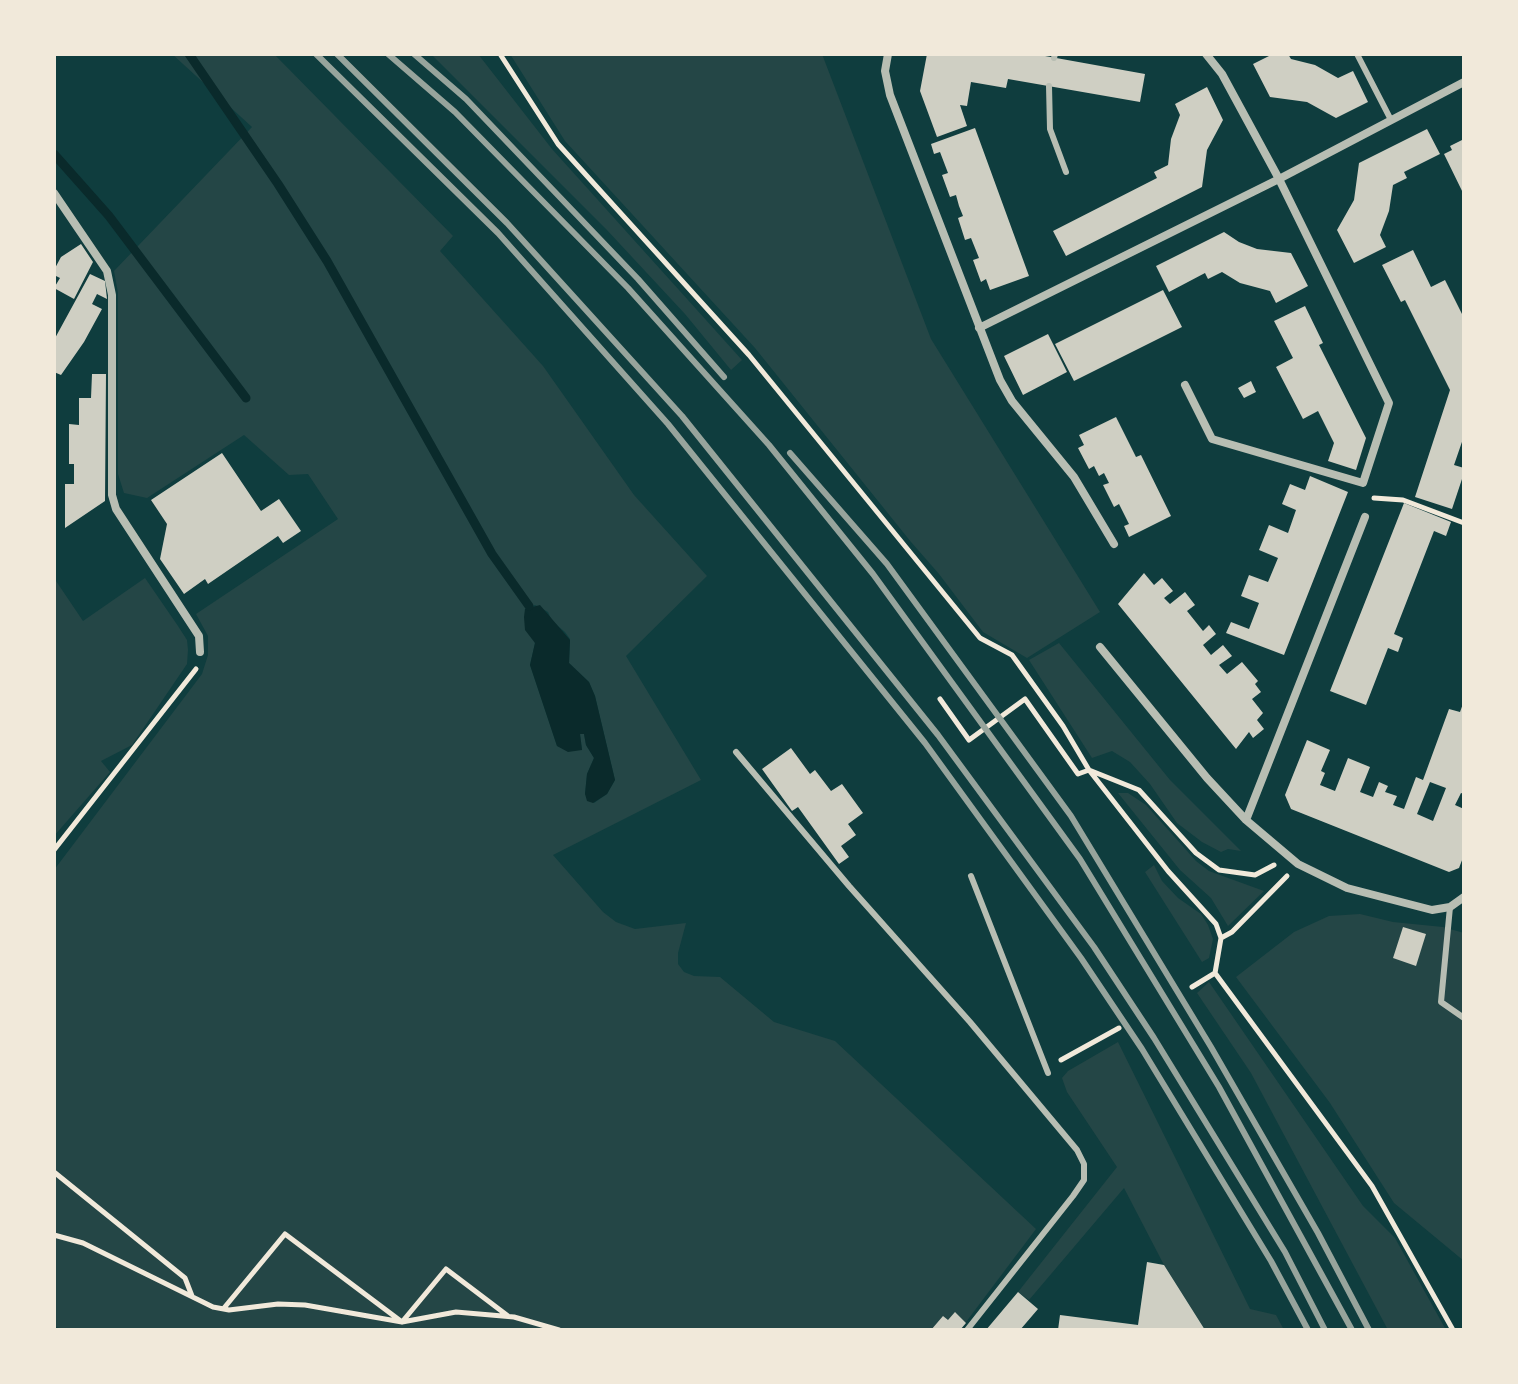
<!DOCTYPE html>
<style>
body{margin:0}
#map{position:relative;width:1518px;height:1384px;overflow:hidden;background:#0f3d3e;font-family:Lato,sans-serif}
canvas{display:block}
.frame{position:absolute;inset:0;border:56px solid #f1e9da;pointer-events:none}
</style>
<div id="map">
<canvas width="1518" height="1384"></canvas>
<div class="frame"></div>
</div>
<script>
const ctx = document.querySelector('canvas').getContext('2d');
ctx.lineJoin = 'round';
function paint(path, color) { ctx.fillStyle = color; ctx.fill(path, 'evenodd'); }
const toPath = rows => new Path2D(rows.map(r => 'M' + r).join(''));
function strokePath(path, color, width, dash) { ctx.strokeStyle = color; ctx.lineWidth = width; ctx.lineCap = dash ? 'butt' : 'round'; ctx.setLineDash(dash || []); ctx.stroke(path); }
const green = toPath([
 [172,54,274,54,453,236,440,251,543,366,634,495,707,576,626,656,701,780,553,855,603,912,616,922,635,929,686,923,678,953,678,964,684,972,694,976,720,977,774,1022,835,1041,1036,1229,960,1330,73,1330,54,1327,54,870,202,674,208,655,208,636,196,614,338,519,308,474,289,475,244,435,147,498,124,493,118,474,118,293,114,271,252,127],
 [535,605,548,612,552,621,565,632,570,639,569,663,589,682,595,696,615,780,607,794,594,803,585,794,587,774,594,758,586,745,584,734,580,734,582,750,557,746,530,665,535,643,525,609],
 [431,54,478,54,552,149,742,360,731,370,685,314,606,229],
 [510,54,822,54,931,339,1100,612,1027,658,983,632,939,574,911,542,755,348,565,141],
 [54,578,83,621,145,578,178,626,187,640,188,650,187,664,132,745,101,761,110,772,54,836],
 [1059,643,1170,780,1241,851,1228,849,1221,852,1202,842,1177,823,1150,784,1130,762,1112,751,1092,758,1029,660],
 [1118,793,1128,793,1146,805,1196,861,1209,871,1264,891,1228,926,1211,898,1180,870],
 [1154,865,1162,881,1178,898,1201,914,1208,925,1213,939,1209,958,1202,962,1145,872],
 [1360,914,1393,922,1443,927,1464,933,1464,1261,1394,1203,1330,1103,1236,977,1294,932,1329,916],
 [1209,982,1363,1206,1395,1238,1446,1330,1388,1330,1251,1073,1197,993],
 [1118,1042,1250,1309,1276,1315,1284,1330,1205,1330,1164,1265,1124,1188,1029,1300,1018,1292,1117,1167,1067,1092,1062,1078,1068,1071]
]);
const water = toPath([
 [540,605,570,640,569,663,589,682,595,696,615,780,607,794,593,803,587,801,585,794,587,774,594,758,586,745,584,734,580,734,582,750,568,752,557,746,530,665,535,643,525,630,524,617,525,609]
]);
const stream = toPath([
 [189,54,278,184,327,261,492,554,529,606],
 [54,154,109,216,246,398]
]);
const building = toPath([
 [927,54,998,54,1012,56,1012,54,1034,54,1145,74,1140,102,1008,79,1006,88,971,82,967,106,960,105,967,126,937,137,920,91],
 [1273,54,1288,54,1291,59,1315,65,1338,78,1353,71,1368,102,1336,118,1307,102,1270,97,1253,64],
 [1207,87,1223,120,1207,150,1202,187,1066,256,1053,231,1157,178,1154,172,1168,165,1171,139,1180,115,1175,104],
 [975,128,1029,276,990,290,986,279,981,282,973,260,979,258,971,238,965,240,958,218,963,216,959,206,956,195,950,197,942,175,948,173,940,152,934,154,931,144],
 [1427,129,1440,154,1404,172,1407,178,1393,185,1389,211,1380,235,1386,247,1354,263,1337,230,1354,200,1359,163],
 [1464,139,1464,195,1444,154,1452,150,1450,146],
 [1224,232,1239,242,1257,249,1291,253,1308,286,1276,303,1270,291,1240,283,1222,272,1208,279,1205,273,1169,292,1156,266],
 [81,244,93,262,74,299,54,288,60,278,54,275,54,270,61,257],
 [1413,250,1431,287,1445,280,1464,318,1464,436,1454,465,1464,468,1464,473,1452,509,1415,497,1450,390,1405,300,1401,302,1382,265],
 [90,274,105,281,107,299,97,294,92,304,102,309,84,342,61,375,54,372,54,340],
 [1163,290,1182,327,1074,381,1055,344],
 [1305,306,1323,343,1319,345,1366,438,1356,470,1328,461,1334,443,1318,411,1303,419,1276,367,1293,358,1274,321],
 [1048,334,1067,372,1023,395,1004,356],
 [92,374,106,374,105,501,65,528,65,484,74,484,74,464,69,464,69,424,79,425,79,398,91,398],
 [1251,381,1256,392,1244,398,1238,388],
 [1116,417,1136,457,1141,455,1171,516,1129,537,1124,526,1129,524,1119,504,1114,507,1103,485,1109,483,1104,473,1099,476,1094,466,1089,469,1078,448,1084,445,1079,435],
 [222,453,261,511,279,499,301,531,283,543,278,536,208,584,205,579,184,594,160,559,167,524,151,500],
 [1310,476,1348,492,1284,655,1226,633,1231,622,1249,629,1259,603,1241,596,1249,575,1268,582,1278,558,1259,550,1269,525,1288,533,1296,510,1282,504,1290,484,1305,490],
 [1404,503,1451,522,1446,536,1434,531,1394,634,1403,638,1398,652,1388,648,1366,705,1330,691],
 [1144,573,1154,585,1162,578,1173,591,1164,598,1170,604,1185,592,1195,605,1187,611,1203,631,1209,625,1216,634,1203,645,1211,655,1223,645,1232,656,1219,665,1227,674,1242,662,1258,681,1255,684,1261,692,1252,699,1263,713,1257,720,1264,729,1253,738,1249,732,1236,749,1118,604],
 [1464,701,1464,794,1461,793,1455,805,1464,809,1464,855,1459,868,1449,872,1291,809,1285,795,1307,740,1330,750,1321,771,1325,773,1320,785,1335,791,1348,758,1370,767,1360,792,1373,797,1379,782,1388,786,1385,792,1397,796,1393,805,1404,809,1416,777,1423,780,1449,709,1460,712],
 [1430,782,1446,788,1433,821,1417,814],
 [791,748,810,774,815,770,831,791,842,784,863,813,848,824,856,835,841,846,849,857,839,864,798,807,792,811,762,769],
 [1403,927,1426,934,1416,966,1393,958],
 [1147,1262,1164,1265,1205,1330,1058,1330,1060,1315,1138,1325],
 [1018,1292,1038,1309,1020,1330,986,1330],
 [955,1312,966,1323,960,1330,931,1330,943,1316,948,1320]
]);
const path = toPath([
 [500,54,558,144,749,355,980,638,1012,655,1063,726,1089,770,1168,871,1216,924,1221,938,1215,973,1372,1186,1453,1330],
 [1374,498,1403,500,1464,523],
 [940,699,969,740,1025,699,1078,774,1089,770,1139,790,1196,853,1219,870,1255,875,1274,865],
 [54,850,196,669],
 [1221,938,1232,932,1287,876],
 [1192,987,1215,973],
 [1061,1060,1119,1028],
 [54,1172,185,1278,192,1296],
 [54,1235,83,1243,213,1307,229,1310,278,1304,305,1305,402,1322,456,1312,514,1317,559,1330],
 [224,1308,285,1234,402,1322,446,1269,508,1316]
]);
const service = toPath([
 [1357,54,1391,120],
 [1054,58,1055,54],
 [1049,86,1050,129,1066,172],
 [736,752,849,886,970,1022,1077,1150,1084,1164,1084,1180,1073,1196,967,1330],
 [971,876,1048,1073],
 [1450,907,1441,1002,1464,1018]
]);
const minor = toPath([
 [888,54,885,71,890,95,1000,380,1012,401,1074,477,1114,544],
 [54,193,107,271,112,295,112,495,116,509,199,636,200,652],
 [979,328,1279,179,1464,82],
 [1185,385,1212,439,1363,483,1389,403,1279,179,1222,74,1206,54],
 [1100,647,1207,778,1246,820,1298,864,1347,888,1432,910,1450,907,1464,897],
 [1246,820,1365,517]
]);
const rail = toPath([
 [316,54,498,233,668,424,925,743,1081,958,1142,1049,1271,1261,1308,1330],
 [337,54,507,223,682,416,938,735,1094,947,1154,1038,1285,1252,1325,1330],
 [388,54,455,112,628,288,769,445,873,574,1080,859,1219,1087,1352,1330],
 [414,54,466,99,638,279,724,377],
 [790,453,887,564,1071,816,1211,1047,1318,1233,1369,1330]
]);
paint(green, '#244646');
paint(water, '#0a2a2b');
strokePath(stream, '#0a2a2b', 9);
paint(building, '#cfcfc3');
strokePath(path, '#f1e9da', 5);
strokePath(service, '#b8beb3', 6);
strokePath(minor, '#b8beb3', 8);
strokePath(rail, '#97a49c', 6);
</script>
